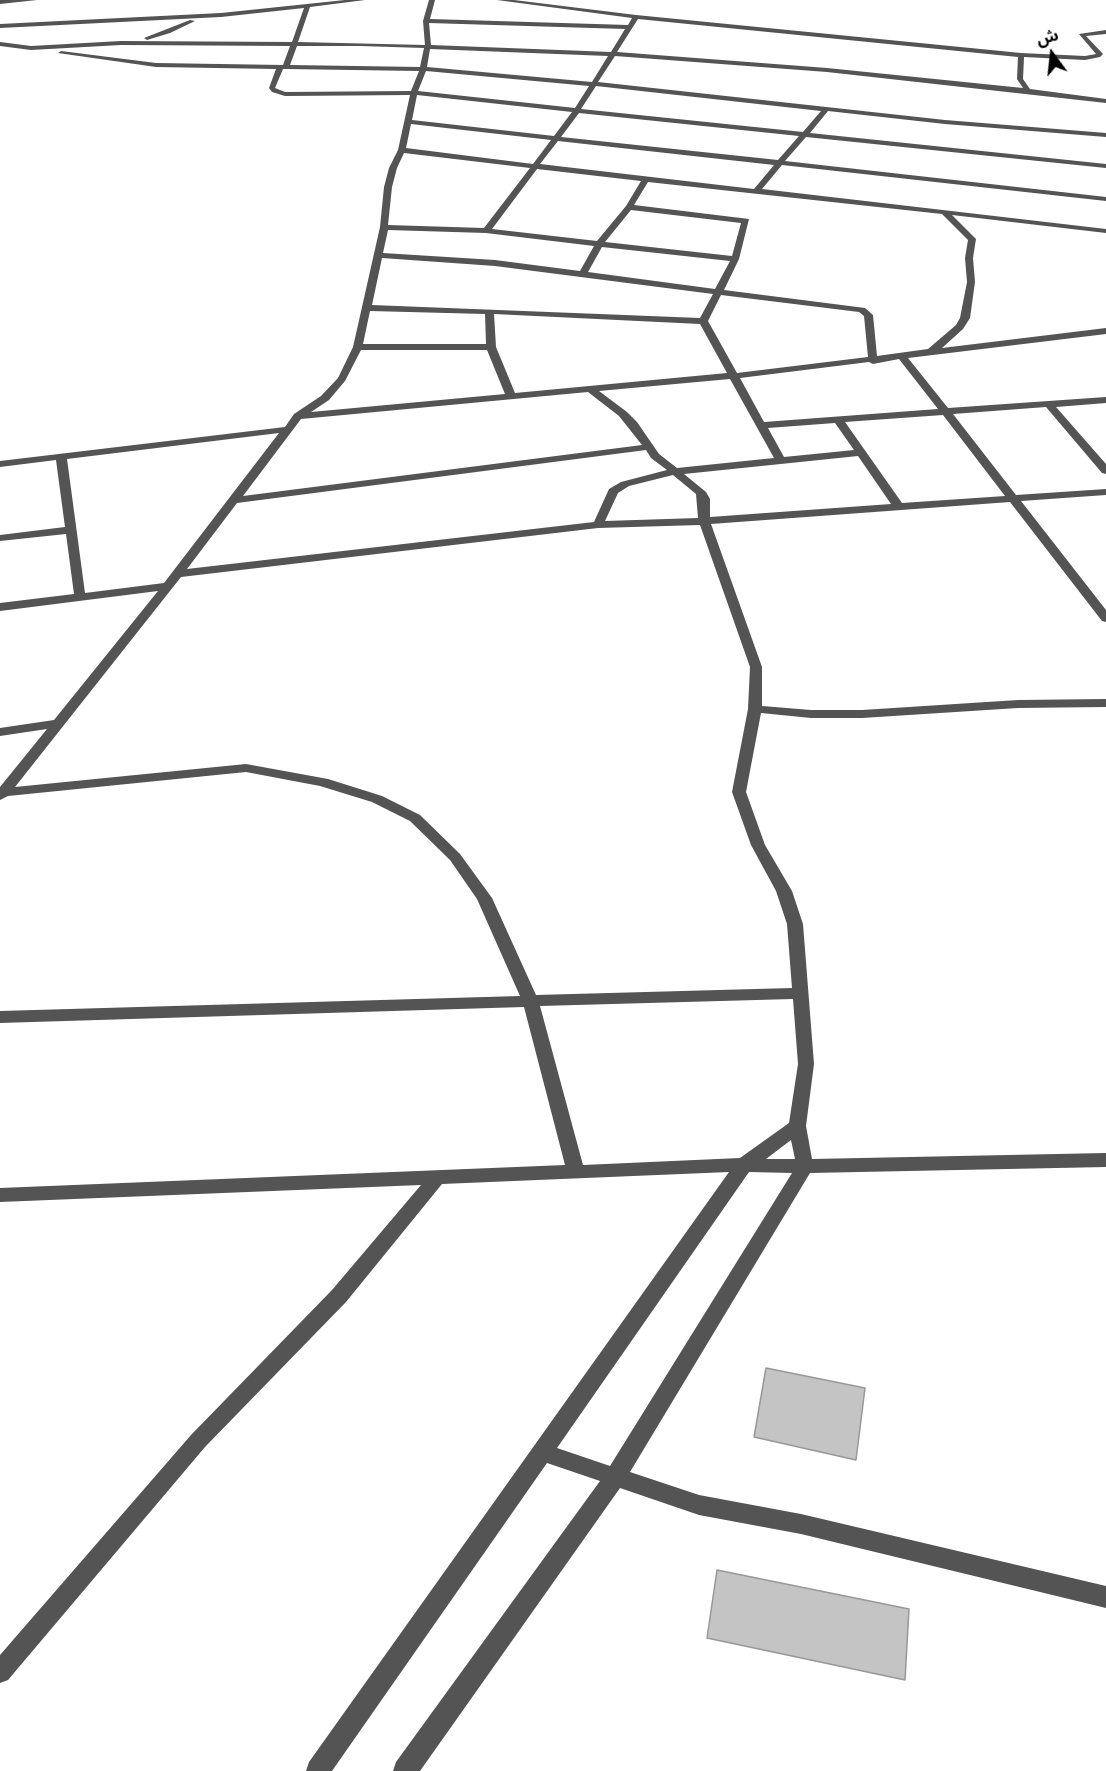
<!DOCTYPE html>
<meta charset="utf-8">
<style>
body{margin:0}
#map{position:relative;width:1106px;height:1771px;overflow:hidden;background:#fff;font-family:"PT Sans Narrow","Noto Sans Arabic",sans-serif}
canvas{display:block}
.north{position:absolute;left:1022px;top:24px;width:60px;height:60px;-webkit-text-stroke:4px #fff;paint-order:stroke;rotate:345deg;font-size:16px;font-weight:700;line-height:24px;text-align:center;color:#000}
.north::after{content:'';display:block;margin:auto;width:21px;height:27px;background:#000;clip-path:polygon(50% 0,100% 100%,50% 72%,0 100%)}
</style>
<div id="map">
<canvas width="1106" height="1771"></canvas>
<div class="north">ش</div>
</div>
<script>
const ctx = document.querySelector('canvas').getContext('2d');
ctx.lineJoin = 'round';
function paint(path, color) { ctx.fillStyle = color; ctx.fill(path, 'evenodd'); }
const toPath = rows => new Path2D(rows.map(r => 'M' + r).join(''));
function strokePath(path, color, width, dash) { ctx.strokeStyle = color; ctx.lineWidth = width; ctx.lineCap = dash ? 'butt' : 'round'; ctx.setLineDash(dash || []); ctx.stroke(path); }
const building = toPath([
 [766,1368,865,1388,856,1460,754,1437,766,1368],
 [717,1570,909,1609,905,1680,707,1638,717,1570]
]);
const minor = toPath([
 [0,0,37,0,0,4,0,0],
 [345,0,365,0,310,7,298,42,425,45,423,21,429,0,435,0,430,19,628,25,632,18,497,0,514,0,636,15,1021,53,1085,56,1096,54,1079,34,1106,30,1106,34,1086,36,1103,54,1100,57,1085,60,1024,57,1023,79,1030,89,1106,99,1106,103,827,72,615,56,598,82,945,120,1106,133,1106,137,945,124,828,111,810,133,1106,164,1106,168,806,137,785,161,1106,197,1106,201,782,165,762,189,1106,229,1106,233,952,215,976,239,973,258,975,282,970,318,963,329,942,348,1106,328,1106,334,908,358,948,408,1106,397,1106,403,1056,407,1106,464,1106,474,1102,473,1046,407,953,414,1016,495,1106,489,1106,495,1021,501,1106,610,1106,622,1102,621,1010,502,711,524,762,667,762,706,811,710,862,710,1018,700,1106,699,1106,707,1018,708,862,718,811,718,761,713,746,792,765,845,792,891,803,924,814,1064,806,1126,812,1159,1106,1153,1106,1167,810,1173,630,1472,699,1495,801,1514,1106,1586,1106,1608,801,1534,699,1515,620,1488,420,1771,393,1771,396,1762,600,1481,547,1463,332,1771,306,1771,309,1762,729,1172,442,1184,346,1302,205,1447,8,1680,0,1683,0,1655,191,1435,332,1290,421,1185,0,1202,0,1188,565,1165,524,1007,0,1023,0,1011,520,996,477,899,450,860,410,821,372,802,320,786,246,772,8,796,0,800,0,787,47,729,0,736,0,728,54,720,158,591,0,611,0,603,74,594,66,534,0,541,0,535,65,527,56,460,0,467,0,461,285,427,294,414,321,396,338,378,353,347,380,227,384,187,389,168,398,150,410,95,285,96,272,92,269,88,276,69,156,67,58,53,61,51,156,63,283,65,290,46,121,45,31,50,0,46,0,42,31,46,121,41,292,42,304,8,221,17,0,28,0,24,221,13,345,0],
 [638,19,1018,57,1017,79,1023,88,827,68,617,52,638,19],
 [429,23,625,29,611,52,431,45,429,23],
 [297,46,360,46,424,48,420,67,290,65,297,46],
 [430,49,608,56,592,82,427,67,430,49],
 [283,69,286,69,419,71,411,91,285,92,275,88,283,69],
 [426,71,589,86,575,108,418,91,426,71],
 [596,86,821,111,803,132,581,109,596,86],
 [417,95,572,112,554,136,412,120,417,95],
 [579,113,799,136,778,160,561,137,579,113],
 [411,124,551,140,533,164,406,148,411,124],
 [558,141,774,165,754,189,540,164,558,141],
 [404,153,530,168,484,228,388,225,392,187,397,168,404,153],
 [537,169,641,181,626,206,597,241,492,229,537,169],
 [648,182,942,214,968,240,965,258,967,282,960,318,956,325,928,349,877,356,873,315,865,308,724,290,739,259,749,219,634,205,648,182],
 [631,210,741,223,732,256,605,242,631,210],
 [388,230,486,233,594,246,580,271,495,260,383,253,388,230],
 [602,247,730,261,715,289,588,272,602,247],
 [382,258,495,266,713,294,700,318,372,305,382,258],
 [721,295,859,312,864,316,868,357,737,373,708,321,721,295],
 [370,311,485,314,486,344,363,344,370,311],
 [494,314,700,324,727,373,515,393,496,347,494,314],
 [361,350,487,350,505,394,311,412,329,400,345,381,361,350],
 [899,359,938,409,764,422,740,378,869,362,873,364,899,359],
 [730,379,774,458,677,468,659,454,637,422,627,412,599,391,730,379],
 [588,392,619,416,642,445,243,496,301,419,588,392],
 [943,415,1005,496,902,503,845,422,943,415],
 [835,423,854,450,784,457,768,428,835,423],
 [279,433,164,583,85,593,67,459,279,433],
 [646,450,651,458,667,470,621,482,609,489,594,522,187,569,237,503,646,450],
 [858,456,891,504,710,517,710,499,706,492,684,474,858,456],
 [673,475,696,494,698,518,605,521,618,493,629,486,673,475],
 [700,525,750,667,748,709,732,792,751,845,776,891,787,924,792,988,536,995,492,898,460,854,420,815,382,796,328,779,246,764,15,787,181,577,598,528,700,525],
 [793,999,798,1064,789,1123,740,1158,583,1165,540,1006,793,999],
 [791,1140,795,1159,766,1159,791,1140],
 [749,1172,792,1173,610,1466,557,1448,749,1172],
 [190,20,195,21,170,33,147,40,144,38,190,20]
]);
paint(building, '#c4c4c4');
strokePath(building, '#989898', 1.5);
paint(minor, '#545454');
</script>
